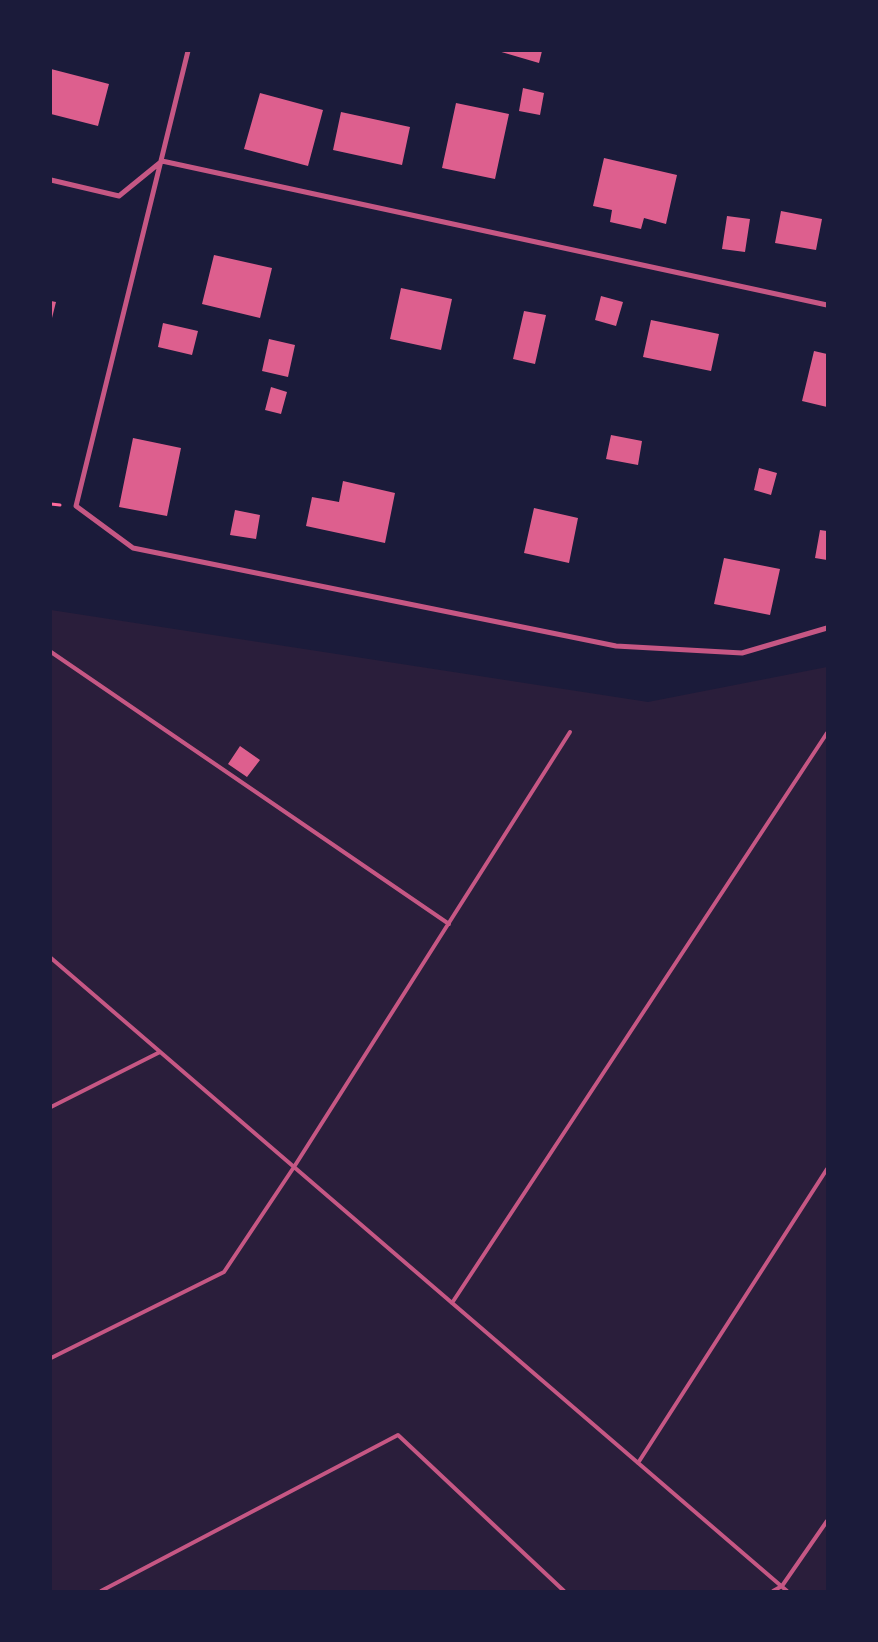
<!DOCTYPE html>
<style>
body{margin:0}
#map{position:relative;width:878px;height:1642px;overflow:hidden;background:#1b1b3a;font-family:Raleway,sans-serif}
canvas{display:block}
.frame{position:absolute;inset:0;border:52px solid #1b1b3a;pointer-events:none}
</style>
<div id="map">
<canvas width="878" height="1642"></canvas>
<div class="frame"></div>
</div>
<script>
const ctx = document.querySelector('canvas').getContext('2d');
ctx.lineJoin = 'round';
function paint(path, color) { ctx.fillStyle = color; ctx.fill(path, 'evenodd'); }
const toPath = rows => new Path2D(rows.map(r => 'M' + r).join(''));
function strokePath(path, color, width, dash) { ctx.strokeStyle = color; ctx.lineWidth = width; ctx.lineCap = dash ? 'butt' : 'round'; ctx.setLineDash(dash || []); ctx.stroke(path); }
const green = toPath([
 [51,610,648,702,827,667,827,1591,51,1591]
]);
const building = toPath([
 [498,51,542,51,539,63],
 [51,69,109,84,98,126,51,114],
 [523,88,544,93,540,115,519,111],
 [260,93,323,110,308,166,244,149],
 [456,103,509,114,495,179,442,168],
 [341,112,410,127,402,165,333,150],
 [604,158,677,175,666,224,644,218,641,229,610,222,612,210,593,206],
 [781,211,822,219,816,250,775,243],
 [727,216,750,219,745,252,722,249],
 [214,255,272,268,260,318,202,304],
 [401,288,452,299,441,350,390,339],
 [601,296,623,302,616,326,595,320],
 [51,301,56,302,52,318,51,318],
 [524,311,546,315,535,364,513,359],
 [651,320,719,334,711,371,643,357],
 [163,323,198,331,192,355,158,347],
 [269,339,295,345,288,377,262,371],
 [814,351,827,354,827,407,802,401],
 [271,387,287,392,281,414,265,410],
 [611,435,642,441,638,465,606,459],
 [133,438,181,448,167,516,119,507],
 [759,468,777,473,771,495,754,490],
 [343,481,395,493,385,543,306,526,312,497,339,502],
 [534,508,578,518,569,563,524,553],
 [235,510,260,515,256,539,230,535],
 [820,530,827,531,827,560,815,558],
 [724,558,780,569,770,615,714,604],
 [240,746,260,760,247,777,228,764]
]);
const path = toPath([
 [51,504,60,505]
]);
const service = toPath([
 [51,652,449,924],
 [51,958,787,1591],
 [51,1107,160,1052],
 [452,1303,827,733],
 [51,1358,224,1272,294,1167,570,732],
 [638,1463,827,1169],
 [101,1591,398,1435,564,1591],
 [773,1591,782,1586,827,1521]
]);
const minor = toPath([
 [188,51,76,506,133,548,616,646,742,653,827,628],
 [162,161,827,305],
 [51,180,119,196,162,161]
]);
paint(green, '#2a1e3b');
paint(building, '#dd5f8e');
strokePath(path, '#ff6b9d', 3);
strokePath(service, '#c65784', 4);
strokePath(minor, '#c65784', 5);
</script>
